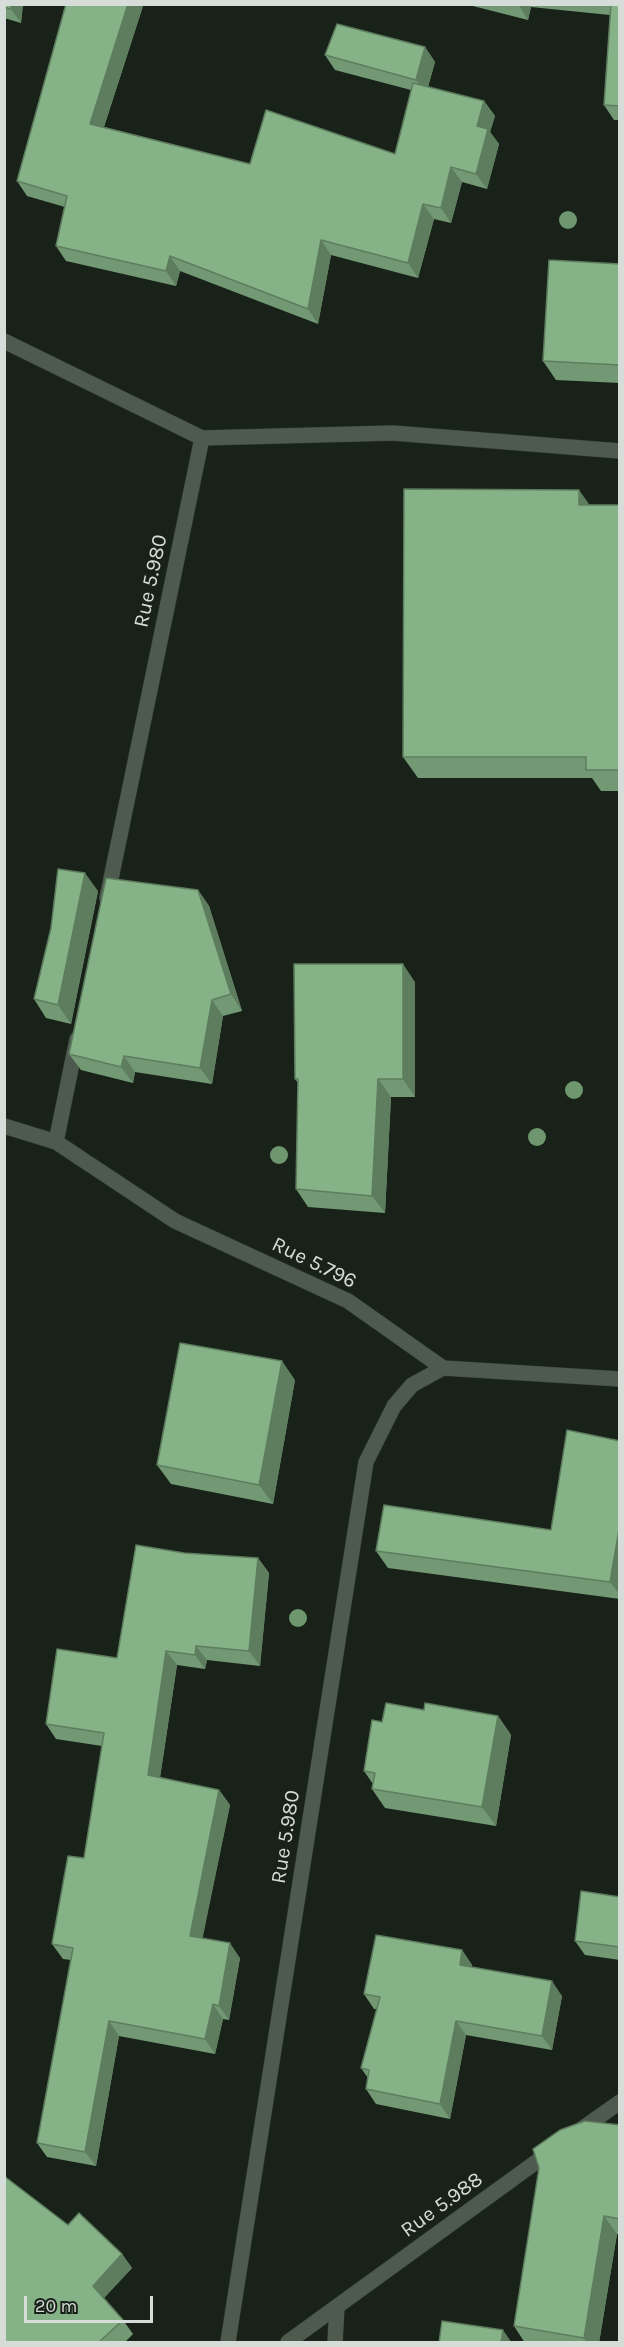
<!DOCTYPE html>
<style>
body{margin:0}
#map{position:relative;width:624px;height:2347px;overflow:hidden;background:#192219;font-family:Karla,sans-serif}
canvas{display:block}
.frame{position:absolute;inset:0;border:6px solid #d6dcd7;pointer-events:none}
.scale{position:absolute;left:24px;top:2296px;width:129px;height:27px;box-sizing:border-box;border:3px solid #d6dcd7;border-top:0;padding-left:8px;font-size:18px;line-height:21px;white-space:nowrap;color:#d6dcd7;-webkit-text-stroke:4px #192219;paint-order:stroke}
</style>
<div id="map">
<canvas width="624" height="2347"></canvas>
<div class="frame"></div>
<div class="scale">20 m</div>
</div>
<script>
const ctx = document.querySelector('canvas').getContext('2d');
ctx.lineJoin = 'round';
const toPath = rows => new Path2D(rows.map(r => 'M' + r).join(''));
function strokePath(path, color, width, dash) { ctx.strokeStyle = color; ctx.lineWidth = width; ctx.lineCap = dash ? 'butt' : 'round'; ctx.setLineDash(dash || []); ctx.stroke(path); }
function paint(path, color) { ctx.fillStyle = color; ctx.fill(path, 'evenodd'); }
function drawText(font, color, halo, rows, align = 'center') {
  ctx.font = font + ' Karla,sans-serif'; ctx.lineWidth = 6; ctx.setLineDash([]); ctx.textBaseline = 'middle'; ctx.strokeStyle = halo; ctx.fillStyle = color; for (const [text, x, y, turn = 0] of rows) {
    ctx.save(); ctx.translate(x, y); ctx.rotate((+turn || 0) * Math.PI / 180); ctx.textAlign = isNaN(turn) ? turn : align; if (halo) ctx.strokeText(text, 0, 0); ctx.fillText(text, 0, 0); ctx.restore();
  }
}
const minor = toPath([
 [4,341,202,438],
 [107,898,202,438,393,433,620,451],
 [4,1126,56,1142,175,1221,348,1301,443,1368,620,1379],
 [56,1142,77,1039],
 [576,2133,620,2102],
 [228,2342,366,1462,394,1406,412,1385,443,1368],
 [288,2342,554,2149],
 [335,2342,337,2307]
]);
const trees = [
 [568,220],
 [574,1090],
 [537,1137],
 [279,1155],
 [298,1618]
];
const wall = toPath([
 [4,4,23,4,21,23,4,18],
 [465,4,620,4,620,120,614,120,604,105,610,15,531,7,528,20],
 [143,6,104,127,250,164,395,154,411,90,335,70,325,55,425,47,435,62,428,87,484,101,495,116,490,132,499,144,487,189,462,182,451,223,434,219,418,278,331,255,318,324,180,271,176,286,66,261,56,246,65,207,27,196,17,181],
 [620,264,620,383,556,380,543,361],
 [590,505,620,505,620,791,601,791,592,778,418,778,403,757],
 [198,890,209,906,242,1011,223,1016,212,1084,135,1072,133,1083,81,1070,69,1054],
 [98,891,71,1024,46,1018,34,999],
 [415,982,415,1097,391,1097,385,1213,308,1207,296,1189,298,1083,295,1079],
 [295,1380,273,1504,171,1484,157,1465],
 [620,1441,620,1599,388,1568,376,1551,551,1530],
 [184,1553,258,1558,269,1573,260,1666,207,1660,205,1669,177,1665,160,1778,219,1790,230,1805,202,1938,240,1958,229,2020,223,2019,215,2054,119,2036,96,2166,47,2157,37,2143,71,1960,63,1959,52,1944,84,1858,102,1746,56,1739,46,1724,117,1658],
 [424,1710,498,1716,511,1735,496,1826,385,1808,372,1789,373,1784,364,1771,382,1722],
 [620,1897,620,1960,585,1955,575,1941],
 [462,1950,472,1965,472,1967,562,1996,552,2050,466,2035,450,2119,376,2104,366,2089,368,2078,361,2068,377,2009,374,2009,364,1994],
 [620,2125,620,2235,617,2234,599,2343,525,2343,514,2326],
 [68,2225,122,2254,132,2268,104,2298,123,2320,133,2334,124,2343,4,2343]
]);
const shadedWall = toPath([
 [11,4,23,4,21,23,11,9],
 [128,4,142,4,143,6,100,139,90,124],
 [518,4,529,4,531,7,528,20],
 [425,47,435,62,426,94,416,80],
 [484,101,495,116,490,132,499,144,487,189,476,174,477,126],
 [451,167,462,182,451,223,441,208],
 [423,204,434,219,418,278,408,263],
 [321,240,331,255,318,324,308,309],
 [170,256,180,271,176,286,166,271],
 [579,490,594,511,579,505],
 [85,873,98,891,71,1024,58,1005],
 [198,890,209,906,242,1011,231,994],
 [403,964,415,982,415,1097,403,1079],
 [212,1000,223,1016,212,1084,200,1068],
 [124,1056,135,1072,133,1083,121,1067],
 [378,1079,391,1097,385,1213,372,1196],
 [282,1361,295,1380,273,1504,259,1485],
 [620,1524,620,1595,610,1582],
 [258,1558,269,1573,260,1666,249,1651],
 [196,1646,207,1660,205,1669,195,1655],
 [166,1651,177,1665,158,1790,148,1775],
 [498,1716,511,1735,496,1826,482,1807],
 [219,1790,230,1805,200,1951,190,1936],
 [230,1943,240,1958,229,2020,219,2006],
 [462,1950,472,1965,470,1979,460,1965],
 [552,1981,562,1996,552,2050,542,2036],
 [213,2004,223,2019,215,2054,205,2039],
 [109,2021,119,2036,96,2166,85,2152],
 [456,2021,466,2035,450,2119,440,2104],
 [604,2216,617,2234,599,2343,587,2343,584,2338],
 [122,2254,132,2268,102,2300,93,2286],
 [503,2330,512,2343,501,2343]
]);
const building = toPath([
 [4,4,11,4,11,9,4,7,4,4],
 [66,4,128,4,90,124,250,164,266,110,395,154,413,83,484,101,477,126,488,129,476,174,451,167,441,208,423,204,408,263,321,240,308,309,170,256,166,271,56,246,67,196,17,181,66,4],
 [611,4,620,4,620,106,604,105,611,4],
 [337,24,425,47,416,80,325,55,337,24],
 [549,260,620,264,620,365,543,361,549,260],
 [404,489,579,490,579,505,620,505,620,770,586,770,586,757,403,757,404,489],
 [58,869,85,873,58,1005,34,999,51,928,58,869],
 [106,878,198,890,231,994,212,1000,200,1068,124,1056,121,1067,69,1054,106,878],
 [294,964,403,964,403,1079,378,1079,372,1196,296,1189,298,1079,295,1079,294,964],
 [180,1343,282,1361,259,1485,157,1465,180,1343],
 [567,1430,620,1441,620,1524,610,1582,376,1551,384,1505,551,1530,567,1430],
 [136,1545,184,1553,258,1558,249,1651,196,1646,195,1655,166,1651,148,1775,219,1790,190,1936,230,1943,219,2006,213,2004,205,2039,109,2021,85,2152,37,2143,73,1948,52,1944,68,1856,84,1858,104,1733,46,1724,57,1649,117,1658,136,1545],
 [386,1703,424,1710,425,1703,498,1716,482,1807,372,1789,375,1773,364,1771,372,1720,382,1722,386,1703],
 [581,1891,620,1897,620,1947,575,1941,581,1891],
 [376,1935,462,1950,460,1965,552,1981,542,2036,456,2021,440,2104,366,2089,369,2070,361,2068,380,1997,364,1994,376,1935],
 [585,2121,620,2125,620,2219,604,2216,584,2338,514,2326,539,2168,533,2149,560,2130,585,2121],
 [4,2176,68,2225,79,2213,122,2254,93,2286,123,2320,98,2343,4,2343,4,2176],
 [442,2321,503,2330,501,2343,439,2343,442,2321]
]);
const streetNames = [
 ["Rue 5.980",151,581,-78],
 ["Rue 5.796",314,1263,26],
 ["Rue 5.980",286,1837,-81],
 ["Rue 5.988",442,2205,-36]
];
strokePath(minor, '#363d37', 16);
strokePath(minor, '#4f5a4f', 15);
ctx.fillStyle = '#6e966f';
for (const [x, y] of trees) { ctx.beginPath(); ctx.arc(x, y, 9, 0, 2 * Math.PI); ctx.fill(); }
paint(wall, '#729974');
paint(shadedWall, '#5d7d5e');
paint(building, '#85b287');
strokePath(building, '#5d7d5e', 1.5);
drawText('21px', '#d6dcd7', '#192219', streetNames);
</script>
